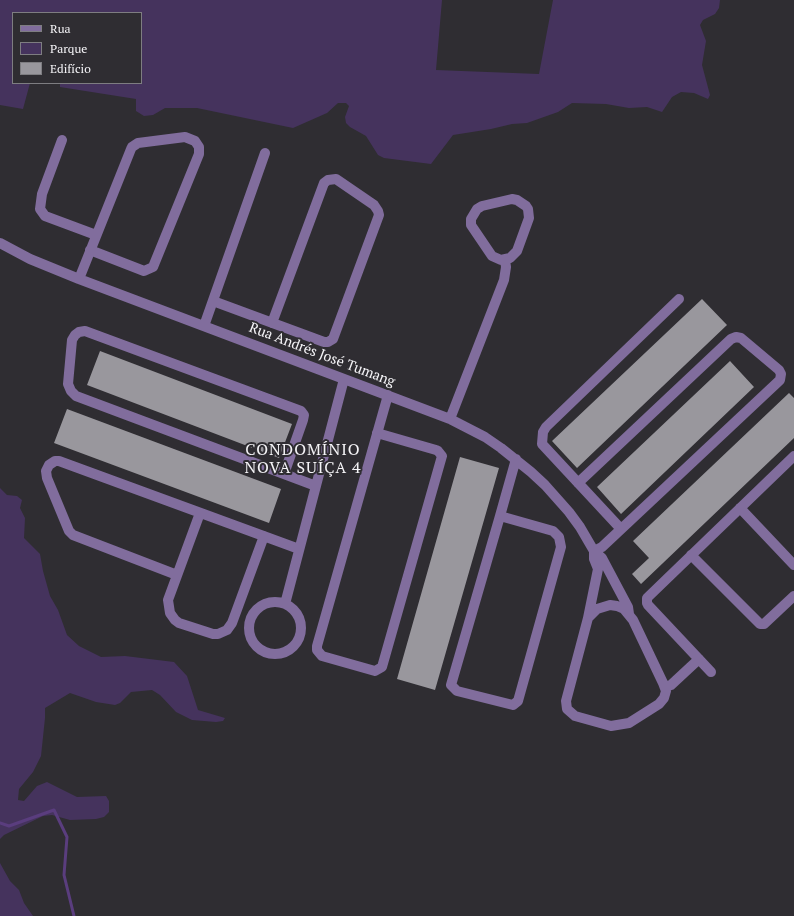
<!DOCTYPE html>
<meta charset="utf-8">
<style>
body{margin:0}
#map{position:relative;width:794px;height:916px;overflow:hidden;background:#2f2d32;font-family:"PT Serif",serif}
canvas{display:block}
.legend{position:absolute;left:12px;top:12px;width:130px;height:72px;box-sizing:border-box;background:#2f2d32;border:1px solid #7e7d81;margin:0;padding:5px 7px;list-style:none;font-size:12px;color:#f5f4f7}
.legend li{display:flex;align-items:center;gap:8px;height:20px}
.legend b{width:20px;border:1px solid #7e7d81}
</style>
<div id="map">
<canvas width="794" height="916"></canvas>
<ul class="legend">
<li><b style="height:5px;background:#816d9d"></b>Rua</li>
<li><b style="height:11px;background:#45335d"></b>Parque</li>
<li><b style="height:11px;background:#99979d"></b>Edifício</li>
</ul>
</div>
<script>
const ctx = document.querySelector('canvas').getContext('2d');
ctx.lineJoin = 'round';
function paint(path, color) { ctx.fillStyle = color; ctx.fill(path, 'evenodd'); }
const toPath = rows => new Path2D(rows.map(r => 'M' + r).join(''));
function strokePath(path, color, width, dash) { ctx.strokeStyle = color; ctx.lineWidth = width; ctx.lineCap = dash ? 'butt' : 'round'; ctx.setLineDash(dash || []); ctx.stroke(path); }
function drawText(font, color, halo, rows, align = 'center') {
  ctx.font = font + ' "PT Serif",serif'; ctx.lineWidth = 4; ctx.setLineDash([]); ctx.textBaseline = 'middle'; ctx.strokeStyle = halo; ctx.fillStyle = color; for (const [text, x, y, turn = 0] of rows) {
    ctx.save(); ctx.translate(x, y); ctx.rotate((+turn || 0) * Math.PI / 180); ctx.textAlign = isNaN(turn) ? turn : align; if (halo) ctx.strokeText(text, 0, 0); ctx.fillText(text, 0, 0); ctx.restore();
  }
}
const green = toPath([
 [0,0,442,0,436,70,539,74,553,0,720,0,719,8,715,14,703,20,700,25,706,41,702,65,710,95,708,99,694,93,681,92,672,97,662,112,647,107,629,108,606,104,572,103,558,112,527,123,512,124,491,129,453,135,431,164,384,158,378,155,366,136,350,127,346,123,345,117,349,106,346,103,338,103,327,113,293,128,197,108,165,108,153,115,144,116,136,111,136,99,60,87,60,83,141,83,141,13,13,13,13,83,30,83,23,109,0,105],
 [0,488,7,495,17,496,22,500,20,508,25,518,24,538,40,554,43,571,50,596,58,610,67,635,79,646,101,657,125,656,174,662,187,676,198,710,225,718,223,721,216,722,192,720,176,712,160,695,152,690,131,692,120,703,115,705,96,702,70,693,45,708,45,718,41,756,33,772,19,789,18,800,24,801,37,786,47,782,77,797,106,796,109,801,109,812,104,817,96,819,70,820,52,815,43,816,4,835,0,839],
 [0,863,10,881,19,890,24,903,33,916,0,916]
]);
const stream = toPath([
 [0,823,9,826,54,810,67,837,64,875,74,916]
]);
const building = toPath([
 [702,299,727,325,577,468,552,441],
 [100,351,292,424,279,458,87,385],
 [730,361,754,387,621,514,597,487],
 [789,393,794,398,794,438,641,584,632,574,649,558,633,541],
 [67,409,281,489,269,523,54,443],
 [460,457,499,468,435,690,397,679]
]);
const minor = toPath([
 [62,140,42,194,40,209,45,216,96,235],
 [512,199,517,200,526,206,528,209,529,218,517,251,510,258,501,260,492,256,471,225,471,219,477,209,482,206,512,199],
 [0,243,30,259,79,279,450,419,485,437,501,448,531,472,545,485,569,512,580,527,594,551,602,558,628,607,629,614],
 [79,279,131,149,132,147,138,143,185,137,195,141,199,147,199,154,153,267,144,271,90,250],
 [213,301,324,342,328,342,333,339,379,215,378,211,374,205,336,179,328,180,324,183,272,323],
 [204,326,265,153],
 [450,419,504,280,506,267,505,260],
 [377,433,436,450,438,451,442,456,382,667,375,671,322,656,317,650,317,646,388,395],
 [284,474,303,420,304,415,301,411,85,331,79,332,75,335,72,340,68,384,71,391,76,396,316,486],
 [578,483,731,339,736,337,741,338,779,370,781,374,780,380,602,547,594,551],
 [740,508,794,565],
 [200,513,168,600,170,613,175,620,179,623,213,634,218,634,227,630,232,623,264,536],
 [500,516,553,531,559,537,561,547,518,701,513,705,457,691,451,685,500,516,516,459],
 [621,529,542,444,543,432,546,427,679,299],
 [691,555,760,624,764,624,794,596],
 [177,575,73,535,69,531,47,478,46,471,49,465,55,461,59,461,299,549],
 '249 628a26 26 0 1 1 52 0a26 26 0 1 1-52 0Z',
 [285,604,344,379],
 [610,605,617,606,624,609,633,620,663,683,666,691,664,698,659,704,629,723,611,726,575,716,567,709,566,701,588,618,597,609,610,605],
 [588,618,598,569,594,559,594,551],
 [711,672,648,605,647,603,647,598,794,456],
 [665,687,671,685,699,659]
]);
const streetNames = [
 ["Rua Andrés José Tumang",322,355,21]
];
const quarterNames = [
 ["CONDOMÍNIO",303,450],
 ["NOVA SUÍÇA 4",303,468]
];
paint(green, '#45335d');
strokePath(stream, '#5a3d7e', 3);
paint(building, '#99979d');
strokePath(minor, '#816d9d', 10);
drawText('14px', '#f5f4f7', '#2f2d32', streetNames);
ctx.letterSpacing = '1px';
drawText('16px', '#f5f4f7', '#2f2d32', quarterNames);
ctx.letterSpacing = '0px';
</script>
